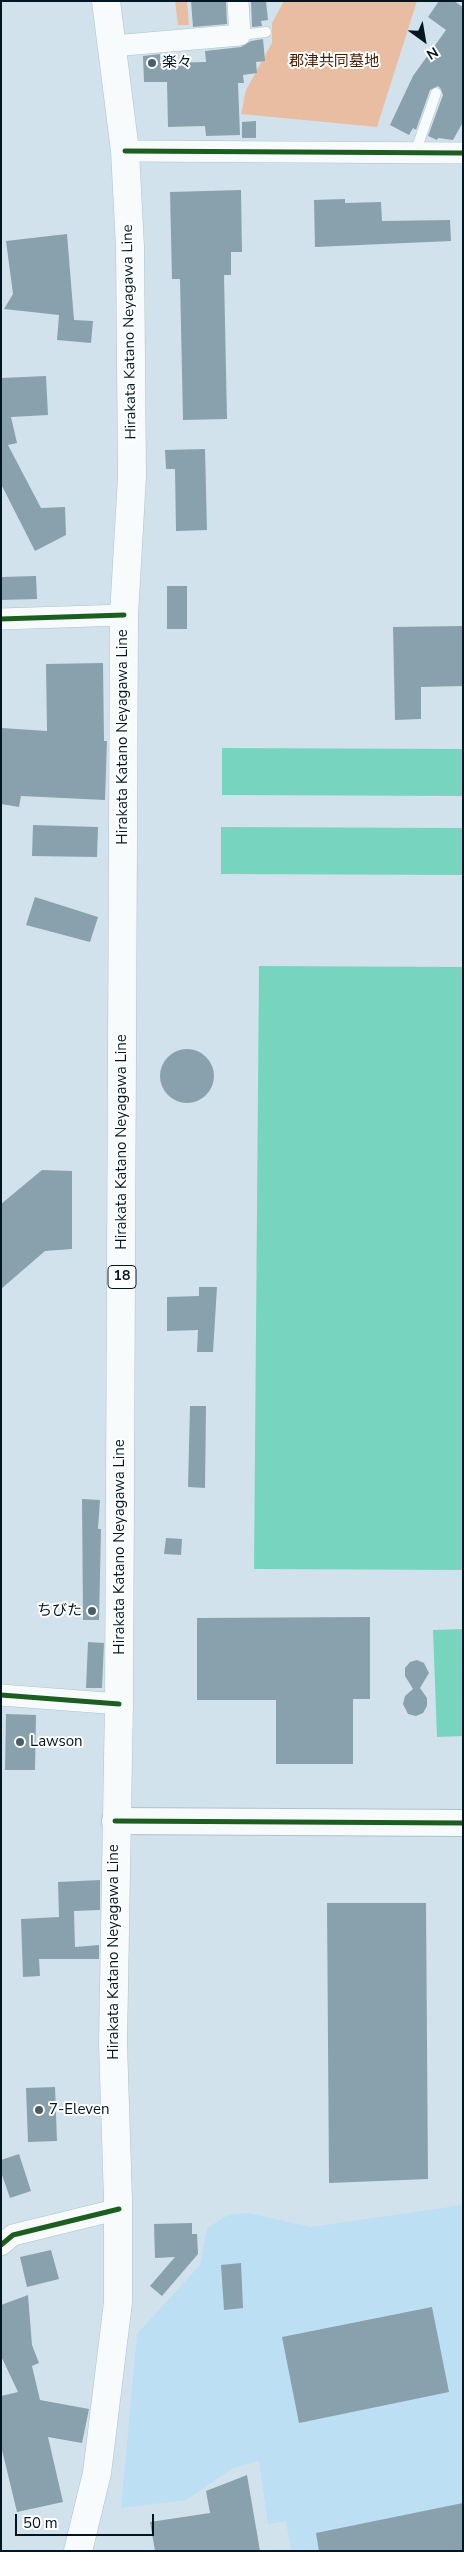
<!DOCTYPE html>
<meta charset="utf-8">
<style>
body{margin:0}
#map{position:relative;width:464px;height:2552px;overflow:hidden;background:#d2e2ec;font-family:"Nunito Sans",sans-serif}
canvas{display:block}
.frame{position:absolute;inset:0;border:2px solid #001723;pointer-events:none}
.north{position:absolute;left:399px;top:15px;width:50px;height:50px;-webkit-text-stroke:4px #fff;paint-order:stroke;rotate:148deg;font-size:14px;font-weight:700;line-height:20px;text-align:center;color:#001723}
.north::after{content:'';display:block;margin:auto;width:18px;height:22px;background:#001723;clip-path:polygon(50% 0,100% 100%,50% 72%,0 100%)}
.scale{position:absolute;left:15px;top:2514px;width:139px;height:22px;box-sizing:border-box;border:2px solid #001723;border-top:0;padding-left:6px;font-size:15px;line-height:18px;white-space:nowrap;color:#001723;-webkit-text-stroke:4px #fff;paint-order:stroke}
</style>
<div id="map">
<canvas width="464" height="2552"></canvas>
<div class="frame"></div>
<div class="north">N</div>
<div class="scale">50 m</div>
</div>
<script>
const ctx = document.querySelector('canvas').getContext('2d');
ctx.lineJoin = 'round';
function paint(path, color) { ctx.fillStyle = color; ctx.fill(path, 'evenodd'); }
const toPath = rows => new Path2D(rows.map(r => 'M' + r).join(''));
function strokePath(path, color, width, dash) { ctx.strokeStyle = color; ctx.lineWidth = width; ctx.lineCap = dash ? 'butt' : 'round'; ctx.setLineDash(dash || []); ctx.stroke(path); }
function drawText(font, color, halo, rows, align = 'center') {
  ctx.font = font + ' "Nunito Sans","Noto Sans JP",sans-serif'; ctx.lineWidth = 4; ctx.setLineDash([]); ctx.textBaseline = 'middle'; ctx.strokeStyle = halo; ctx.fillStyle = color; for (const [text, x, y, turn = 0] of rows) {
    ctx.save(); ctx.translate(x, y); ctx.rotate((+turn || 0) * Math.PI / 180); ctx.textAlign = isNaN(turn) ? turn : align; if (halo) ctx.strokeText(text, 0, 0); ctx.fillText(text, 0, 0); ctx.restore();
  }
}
const built = toPath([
 [463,2205,463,2551,291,2551,286,2521,268,2524,259,2461,233,2468,186,2500,121,2508,137,2334,200,2265,207,2228,228,2215,248,2213,311,2227]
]);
const green = toPath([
 [175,1,187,1,189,25,178,25],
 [284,1,417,1,377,127,241,114,246,90,272,43,272,23]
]);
const water = toPath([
 [222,748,463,749,463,796,222,795],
 [221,827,463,828,463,875,221,874],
 [259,966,463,967,463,1570,254,1569],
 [463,1629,463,1736,437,1737,433,1630]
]);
const building = toPath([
 [191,1,226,1,227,24,193,27],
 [251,1,266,1,268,20,261,21,262,26,252,27],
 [439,1,454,1,463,7,463,122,453,140,438,138,437,140,428,136,443,95,441,89,438,86,430,90,416,130,413,128,409,135,390,125,413,76,446,30,428,17],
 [263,39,265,61,256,62,257,73,243,75,244,83,238,83,240,135,206,136,205,126,168,127,167,82,144,82,143,56,160,54,160,63,206,62,205,51,241,47,251,41],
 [256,121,256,138,242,138,242,122],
 [241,190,242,252,231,252,231,275,224,275,227,419,183,420,180,279,172,279,170,192],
 [345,199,345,203,381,202,382,221,450,220,451,241,315,247,314,200],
 [67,234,74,320,93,321,91,343,57,340,59,315,4,309,13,294,6,241],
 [46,376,48,415,11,417,17,443,8,445,41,508,65,507,66,535,35,551,1,484,1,378],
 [205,449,207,530,176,531,175,469,166,469,165,450],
 [36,576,37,599,1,600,1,577],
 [167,586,187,586,187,629,167,629],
 [463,626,463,686,421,687,421,719,395,720,393,627],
 [103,663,104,741,107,741,105,800,21,796,19,807,1,804,2,728,47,731,46,664],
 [33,825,98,827,97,857,32,856],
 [35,897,98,917,90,942,26,925],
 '160 1076a27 27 0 1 1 54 0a27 27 0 1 1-54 0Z',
 [42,1170,72,1171,72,1249,45,1251,1,1289,1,1204],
 [199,1287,217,1287,213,1352,197,1352,198,1330,167,1331,167,1297,199,1296],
 [190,1406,206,1406,205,1488,188,1487],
 [82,1499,100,1500,98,1529,101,1529,99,1620,83,1620],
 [166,1538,182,1539,181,1555,164,1554],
 [370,1617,370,1699,353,1699,353,1764,276,1764,276,1700,197,1700,197,1618],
 [88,1642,104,1643,102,1688,86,1688],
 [417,1660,424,1663,429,1673,420,1688,427,1698,427,1706,423,1713,416,1716,408,1714,403,1704,405,1696,413,1689,405,1676,405,1668,410,1662],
 [6,1714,36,1715,35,1770,5,1770],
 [100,1880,100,1910,74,1911,75,1947,99,1945,99,1959,39,1959,40,1976,23,1977,21,1919,59,1917,58,1882],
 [327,1903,426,1903,428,2179,329,2183],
 [55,2087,57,2141,28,2142,26,2088],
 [19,2154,31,2191,10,2198,1,2172,1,2160],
 [192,2223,192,2234,197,2234,198,2254,162,2296,150,2286,175,2257,155,2258,154,2224],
 [51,2250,59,2279,27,2287,20,2257],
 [241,2263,243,2308,224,2310,221,2265],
 [28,2295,32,2345,39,2363,32,2366,40,2400,89,2409,82,2443,48,2437,63,2502,17,2512,1,2446,1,2396,18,2392,1,2356,1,2305],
 [432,2307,449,2392,299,2423,282,2337],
 [247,2475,260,2551,155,2551,150,2522,210,2513,206,2491],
 [463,2503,463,2551,319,2551,316,2533]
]);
const service = toPath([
 [240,35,266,32],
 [415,153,436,93]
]);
const minor = toPath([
 [113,46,240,35,238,1],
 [125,151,463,153],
 [1,619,124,615],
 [1,1695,119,1704],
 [1,2245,13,2235,119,2209]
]);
const tertiary = toPath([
 [115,1821,463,1823]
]);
const primary = toPath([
 [78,2551,97,2473,118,2302,118,2200,113,2043,119,1704,124,615,132,476,130,247,125,151,106,1]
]);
const cycleway = toPath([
 [125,151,463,153],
 [1,619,124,615],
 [1,1695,119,1704],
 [115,1821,463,1823],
 [1,2245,13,2235,119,2209]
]);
const markers = [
 [152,63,5,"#4a5e69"],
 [92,1611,5,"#4a5e69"],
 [20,1742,5,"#4a5e69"],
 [39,2110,5,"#4a5e69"]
];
const shields = [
 [122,1277,28]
];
const shieldNames = [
 ["18",122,1277]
];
const parkNames = [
 ["郡津共同墓地",334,62]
];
const poiNames = [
 ["楽々",162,63],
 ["ちびた",82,1611,"right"],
 ["Lawson",30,1742],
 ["7-Eleven",49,2110]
];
const streetNames = [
 ["Hirakata Katano Neyagawa Line",130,332,-91],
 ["Hirakata Katano Neyagawa Line",123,737,-90],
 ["Hirakata Katano Neyagawa Line",122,1142,-90],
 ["Hirakata Katano Neyagawa Line",120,1547,-90],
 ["Hirakata Katano Neyagawa Line",114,1952,-90]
];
paint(built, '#bcdff3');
paint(green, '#e9bda2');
paint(water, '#77d5bf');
paint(building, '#89a1ac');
strokePath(service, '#acc2ce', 11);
strokePath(minor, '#acc2ce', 22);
strokePath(tertiary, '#acc2ce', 28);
strokePath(primary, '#acc2ce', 29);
strokePath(service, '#f8fbfc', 10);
strokePath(minor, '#f8fbfc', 21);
strokePath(tertiary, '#f8fbfc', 26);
strokePath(primary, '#f8fbfc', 28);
strokePath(cycleway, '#1b5e20', 5);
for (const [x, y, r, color] of markers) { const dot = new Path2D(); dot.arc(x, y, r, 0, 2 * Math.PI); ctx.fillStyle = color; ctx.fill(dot); strokePath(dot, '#fff', 2); }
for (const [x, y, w] of shields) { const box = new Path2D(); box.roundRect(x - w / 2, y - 11.5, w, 23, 4); ctx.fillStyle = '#fff'; ctx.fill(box); strokePath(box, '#001723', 1); }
drawText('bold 14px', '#001723', null, shieldNames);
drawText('15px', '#451d00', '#fff', parkNames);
drawText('15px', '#001723', '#fff', poiNames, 'left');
drawText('15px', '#001723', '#fff', streetNames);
</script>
